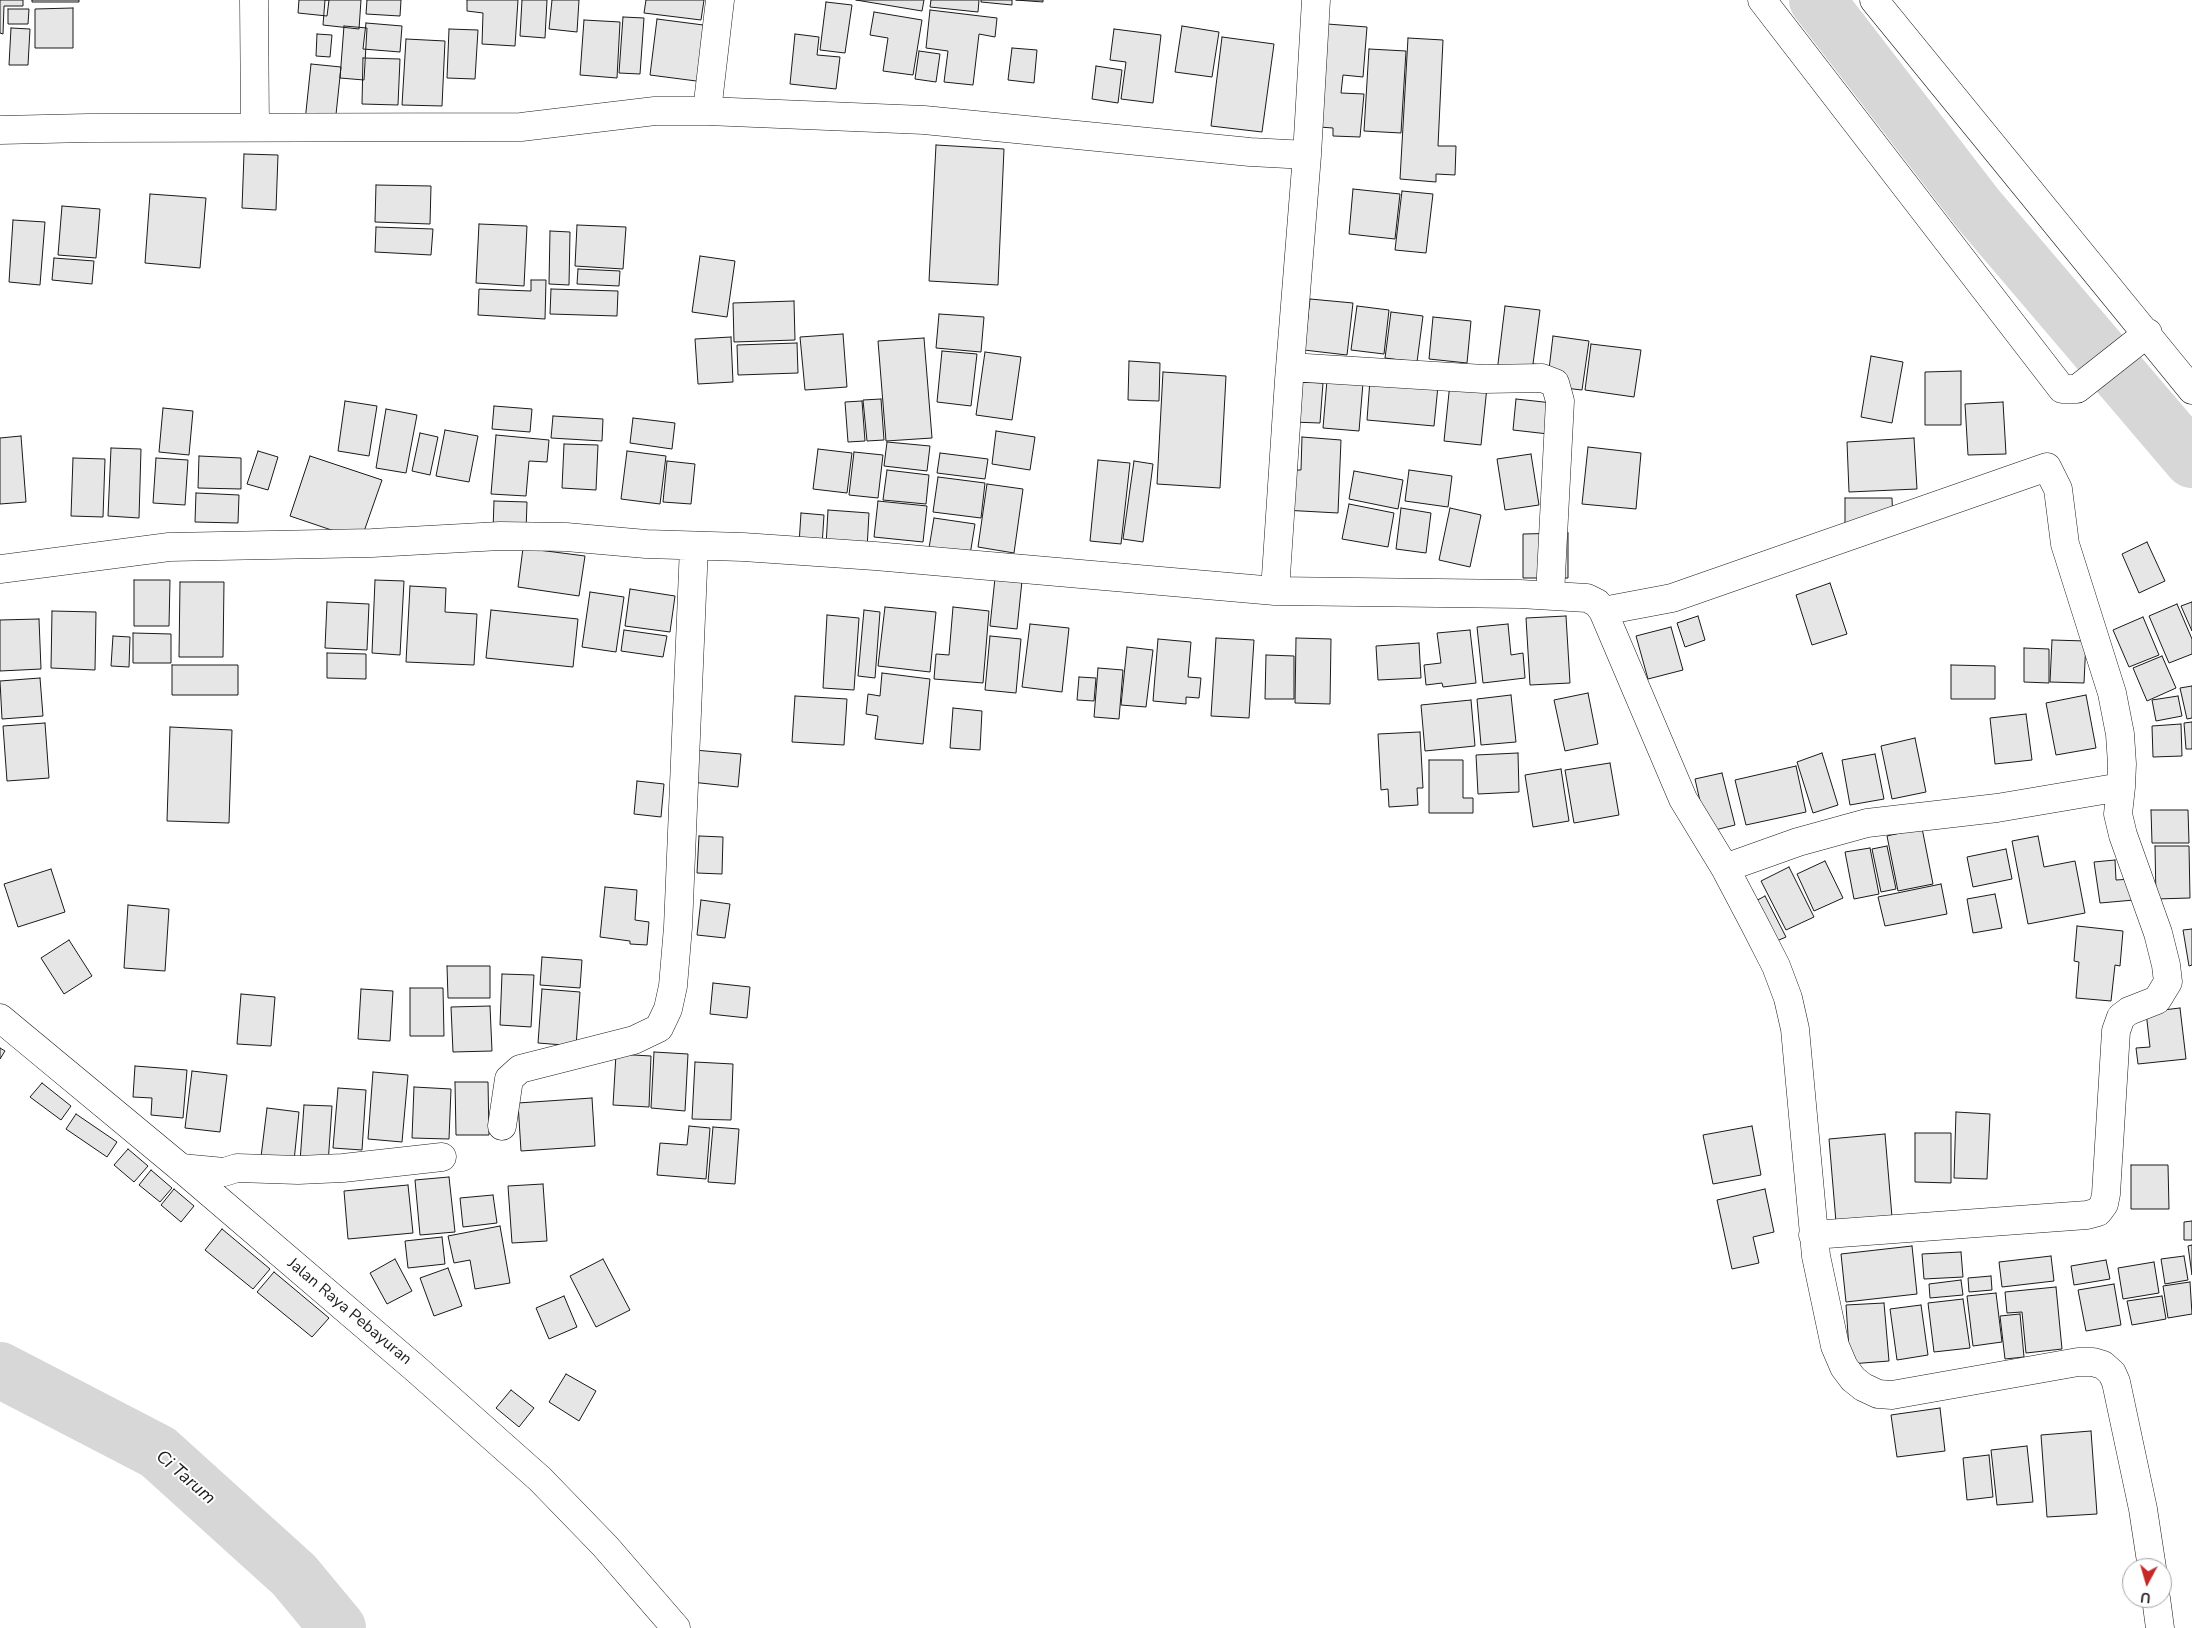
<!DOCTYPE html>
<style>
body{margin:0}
#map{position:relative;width:2192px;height:1628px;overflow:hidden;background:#fff;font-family:"Nunito Sans",sans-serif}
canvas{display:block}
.north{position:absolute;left:2122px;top:1558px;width:50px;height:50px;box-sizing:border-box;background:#fff;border:1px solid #a3a3a3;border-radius:50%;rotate:186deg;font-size:14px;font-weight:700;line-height:20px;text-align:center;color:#1a1a1a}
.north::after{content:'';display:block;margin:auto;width:18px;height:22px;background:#c62828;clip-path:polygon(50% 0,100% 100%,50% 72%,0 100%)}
</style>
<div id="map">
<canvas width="2192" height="1628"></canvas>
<div class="north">U</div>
</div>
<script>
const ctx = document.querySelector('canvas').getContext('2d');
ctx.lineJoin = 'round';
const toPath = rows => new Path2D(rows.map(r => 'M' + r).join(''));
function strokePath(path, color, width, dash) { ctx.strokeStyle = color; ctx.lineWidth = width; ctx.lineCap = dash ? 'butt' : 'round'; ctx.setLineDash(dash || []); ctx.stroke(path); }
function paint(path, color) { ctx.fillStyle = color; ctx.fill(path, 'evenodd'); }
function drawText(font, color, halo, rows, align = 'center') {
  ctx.font = font + ' "Nunito Sans",sans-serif'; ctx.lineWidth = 4; ctx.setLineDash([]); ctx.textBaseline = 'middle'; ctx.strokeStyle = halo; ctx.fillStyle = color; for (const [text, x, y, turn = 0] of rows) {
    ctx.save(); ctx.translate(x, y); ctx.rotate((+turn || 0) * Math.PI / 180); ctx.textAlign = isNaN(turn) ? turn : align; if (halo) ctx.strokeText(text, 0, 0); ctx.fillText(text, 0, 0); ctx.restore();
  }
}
const river = toPath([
 [1817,0,1978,209,2192,460],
 [0,1370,158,1452,294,1575,338,1628]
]);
const building = toPath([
 [0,0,23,0,23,6,4,6,3,34,0,33,0,0],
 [32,0,79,0,79,2,32,2,32,0],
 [299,0,329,0,327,16,298,13,299,0],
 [325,0,361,0,359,29,323,25,325,0],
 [367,0,401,0,400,16,366,14,367,0],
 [467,0,518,0,515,46,482,44,483,13,467,11,467,0],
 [522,0,547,0,545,38,520,36,522,0],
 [552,0,579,0,577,32,549,29,552,0],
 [646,0,704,0,701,20,644,13,646,0],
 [856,0,924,0,922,11,856,0],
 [931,0,979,0,978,12,930,7,931,0],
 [981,0,1012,0,1012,5,981,2,981,0],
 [1016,0,1043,0,1043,2,1016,0],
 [826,2,852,5,845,53,820,50,826,2],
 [73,8,73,48,35,48,35,9,73,8],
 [8,9,29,9,28,24,8,24,8,9],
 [930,10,997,18,995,37,979,34,973,85,944,82,948,51,926,48,930,10],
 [874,12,922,20,913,75,883,71,888,38,870,35,874,12],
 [623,17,644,18,640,74,619,73,623,17],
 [657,19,711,26,704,82,650,75,657,19],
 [584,20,620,22,617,78,580,75,584,20],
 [366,23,402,26,400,52,363,49,366,23],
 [1314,23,1367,27,1363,77,1343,75,1341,93,1364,94,1360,137,1333,136,1333,128,1306,126,1314,23],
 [344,26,367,28,364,80,340,78,344,26],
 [1182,26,1219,32,1212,77,1175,72,1182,26],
 [11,28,30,29,28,65,9,65,11,28],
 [449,29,478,30,475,79,447,78,449,29],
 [1114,29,1161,35,1153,103,1121,99,1126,62,1110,60,1114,29],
 [317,34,332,35,330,57,316,56,317,34],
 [795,34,819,37,817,55,840,57,836,89,790,84,795,34],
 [1222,37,1274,44,1262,132,1211,126,1222,37],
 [1408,38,1443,40,1438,146,1456,146,1455,175,1436,174,1436,182,1400,179,1408,38],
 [406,39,445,41,442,106,402,105,406,39],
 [1012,48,1037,50,1034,83,1008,80,1012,48],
 [1369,49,1406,51,1401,133,1364,131,1369,49],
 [919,51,940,54,936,82,915,79,919,51],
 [363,58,400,59,398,105,362,104,363,58],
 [311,64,341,67,335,124,305,121,311,64],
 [1096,66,1122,70,1118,103,1092,99,1096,66],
 [936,145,1004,149,998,285,929,281,936,145],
 [244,154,278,155,276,210,242,208,244,154],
 [376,185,431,186,430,224,375,222,376,185],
 [1353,189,1400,194,1395,239,1349,234,1353,189],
 [1402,191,1433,194,1426,253,1395,250,1402,191],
 [150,194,206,198,200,268,145,263,150,194],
 [62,206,100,209,96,258,58,255,62,206],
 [13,220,45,222,40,285,9,282,13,220],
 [479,224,527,226,524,286,476,283,479,224],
 [577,225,626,227,623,269,575,266,577,225],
 [376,227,433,229,431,255,375,252,376,227],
 [550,231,570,232,569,285,549,284,550,231],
 [700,256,735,261,727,317,692,312,700,256],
 [54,258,94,261,92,284,52,280,54,258],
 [578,269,620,271,619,286,577,284,578,269],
 [531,280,546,280,545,319,478,315,479,289,531,291,531,280],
 [551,289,618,291,617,316,550,314,551,289],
 [1310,299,1353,303,1347,355,1304,350,1310,299],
 [794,301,795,340,734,342,733,303,794,301],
 [1357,306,1389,310,1384,354,1351,350,1357,306],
 [1505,306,1540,310,1533,364,1543,365,1497,372,1505,306],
 [1391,312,1423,316,1417,362,1385,358,1391,312],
 [939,314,984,317,981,352,936,348,939,314],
 [1433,317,1471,321,1467,363,1429,359,1433,317],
 [843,334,847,387,805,390,800,337,843,334],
 [1553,336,1589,341,1582,390,1547,386,1553,336],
 [731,337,733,382,698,384,695,339,731,337],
 [924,338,932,438,886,441,878,341,924,338],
 [797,343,798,373,738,375,737,345,797,343],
 [1591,344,1641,350,1634,397,1585,390,1591,344],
 [942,351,977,354,971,406,937,402,942,351],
 [985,352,1021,357,1012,420,976,415,985,352],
 [1871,356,1903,362,1892,423,1861,417,1871,356],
 [1129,361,1160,363,1159,401,1128,400,1129,361],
 [1961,371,1961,425,1925,425,1925,372,1961,371],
 [1163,372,1226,376,1220,488,1157,484,1163,372],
 [1327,380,1363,383,1359,431,1323,428,1327,380],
 [1370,380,1438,386,1434,426,1367,420,1370,380],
 [1295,382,1323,383,1320,423,1292,422,1295,382],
 [1450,383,1487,387,1481,445,1444,441,1450,383],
 [881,399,884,440,867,441,863,400,881,399],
 [1516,399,1562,404,1557,435,1513,430,1516,399],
 [345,401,377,406,369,456,338,451,345,401],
 [862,401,865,441,848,442,845,402,862,401],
 [2003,402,2006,454,1968,455,1965,404,2003,402],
 [494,406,532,409,530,432,492,429,494,406],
 [163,408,193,411,189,455,159,452,163,408],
 [386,409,417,415,406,473,376,468,386,409],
 [553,416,603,419,602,441,551,438,553,416],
 [633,418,675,423,672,449,630,443,633,418],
 [445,430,478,436,469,482,436,476,445,430],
 [996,431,1035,437,1030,470,992,464,996,431],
 [420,433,438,437,430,475,412,471,420,433],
 [496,435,549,440,547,462,529,461,526,496,491,494,496,435],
 [21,436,26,502,0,504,0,438,21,436],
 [1302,437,1341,440,1338,513,1283,510,1285,470,1301,470,1302,437],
 [1914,438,1917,489,1849,492,1847,442,1914,438],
 [887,442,930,446,927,471,884,466,887,442],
 [564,444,598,445,596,490,562,488,564,444],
 [1588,447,1641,453,1636,509,1582,504,1588,447],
 [111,448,141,449,139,518,108,516,111,448],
 [818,449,852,453,847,493,813,489,818,449],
 [258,451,278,457,268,490,247,484,258,451],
 [627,451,666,456,660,504,621,499,627,451],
 [854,452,883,455,878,498,849,495,854,452],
 [940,453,988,459,985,479,937,473,940,453],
 [1531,454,1539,505,1505,510,1497,459,1531,454],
 [199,456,241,458,241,489,198,488,199,456],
 [310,456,382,480,361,540,290,516,310,456],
 [73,458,105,459,103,517,71,516,73,458],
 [156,458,188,460,185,505,153,503,156,458],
 [1098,460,1130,463,1121,544,1090,541,1098,460],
 [667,461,695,464,691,504,663,502,667,461],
 [1134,461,1153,464,1143,542,1123,539,1134,461],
 [887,470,929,475,926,504,883,500,887,470],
 [1409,470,1452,476,1448,507,1405,501,1409,470],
 [1354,471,1403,480,1398,509,1349,499,1354,471],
 [938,477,985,483,981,518,933,512,938,477],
 [987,484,1023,489,1014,553,978,547,987,484],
 [196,493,239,495,238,523,195,522,196,493],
 [1845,498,1892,498,1893,525,1845,526,1845,498],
 [494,501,527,502,526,531,493,530,494,501],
 [878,501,927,506,923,542,874,537,878,501],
 [1349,504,1394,513,1388,547,1342,539,1349,504],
 [1401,508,1431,513,1426,553,1396,549,1401,508],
 [1450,508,1481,515,1470,567,1439,560,1450,508],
 [828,510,869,513,867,549,826,546,828,510],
 [801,513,824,515,822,546,799,544,801,513],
 [934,518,975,524,970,555,929,548,934,518],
 [1568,533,1568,578,1523,578,1523,534,1568,533],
 [2147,542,2165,581,2139,593,2122,554,2147,542],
 [523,548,585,556,579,596,518,587,523,548],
 [995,578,1022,581,1017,629,990,626,995,578],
 [134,580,170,580,169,626,134,626,134,580],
 [375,580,404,581,400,655,372,653,375,580],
 [180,582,224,582,223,657,179,657,180,582],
 [1830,583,1847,634,1812,645,1796,595,1830,583],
 [410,586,446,588,445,612,477,614,474,665,406,662,410,586],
 [630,589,675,596,670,632,625,626,630,589],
 [590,592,624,597,616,652,582,647,590,592],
 [327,602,369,604,367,650,325,648,327,602],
 [2192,602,2192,631,2181,606,2192,602],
 [2177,604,2192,639,2192,654,2169,663,2149,616,2177,604],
 [885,607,936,612,930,672,878,666,885,607],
 [953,607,989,611,983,683,934,679,936,654,949,655,953,607],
 [491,610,578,619,573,667,486,658,491,610],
 [864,610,880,612,875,678,858,676,864,610],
 [52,611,96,612,95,670,51,668,52,611],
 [827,615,859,618,854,690,823,688,827,615],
 [1566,616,1570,683,1530,685,1526,618,1566,616],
 [1698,616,1705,640,1685,647,1677,623,1698,616],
 [2143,617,2159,655,2129,667,2113,630,2143,617],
 [39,619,41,669,0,671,0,620,39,619],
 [1030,624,1069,628,1062,692,1022,687,1030,624],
 [1508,624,1511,655,1523,653,1525,678,1483,683,1477,627,1508,624],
 [1671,627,1683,670,1648,679,1636,636,1671,627],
 [624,630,667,636,663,657,621,651,624,630],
 [1470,630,1476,683,1443,687,1442,683,1426,685,1424,665,1441,663,1437,633,1470,630],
 [133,633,171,634,171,663,133,663,133,633],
 [113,636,130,637,129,667,111,666,113,636],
 [990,636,1021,639,1016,693,985,690,990,636],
 [1216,638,1254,640,1249,718,1211,716,1216,638],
 [1296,638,1331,639,1330,704,1295,703,1296,638],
 [1158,639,1191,642,1188,677,1201,678,1199,698,1186,697,1186,704,1153,701,1158,639],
 [2052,640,2086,641,2084,683,2050,682,2052,640],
 [1419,643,1421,678,1378,680,1376,646,1419,643],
 [1127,647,1153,650,1146,707,1121,705,1127,647],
 [2024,648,2049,649,2049,683,2024,682,2024,648],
 [327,653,366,654,366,679,327,678,327,653],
 [1266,655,1294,656,1294,699,1265,699,1266,655],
 [2162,656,2176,688,2147,701,2133,668,2162,656],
 [172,665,238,665,238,695,172,695,172,665],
 [1951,665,1995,666,1995,699,1951,699,1951,665],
 [1098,668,1123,670,1119,719,1094,717,1098,668],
 [882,673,930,679,923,744,875,739,878,716,866,714,868,694,880,696,882,673],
 [1079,677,1096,678,1094,701,1077,700,1079,677],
 [40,678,43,716,2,719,0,681,40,678],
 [2192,686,2192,718,2187,719,2180,688,2192,686],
 [1588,693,1598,744,1565,751,1554,700,1588,693],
 [1511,695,1516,742,1481,745,1477,699,1511,695],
 [2086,695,2096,748,2056,755,2046,703,2086,695],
 [795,696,847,699,844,745,792,742,795,696],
 [2178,696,2182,716,2156,721,2152,700,2178,696],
 [1471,700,1475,746,1425,751,1421,705,1471,700],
 [953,708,982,711,980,750,950,748,953,708],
 [2026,714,2032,760,1995,764,1990,718,2026,714],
 [2192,722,2192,749,2186,749,2184,723,2192,722],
 [45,723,49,778,7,781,3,726,45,723],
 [2181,724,2182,756,2153,757,2152,726,2181,724],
 [170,727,232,730,229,823,167,821,170,727],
 [1420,732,1423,788,1417,788,1418,805,1389,807,1388,789,1381,790,1378,734,1420,732],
 [1915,738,1926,792,1892,799,1881,746,1915,738],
 [694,750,741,754,738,787,691,782,694,750],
 [1518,753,1519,792,1478,794,1476,755,1518,753],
 [1822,753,1838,805,1813,813,1797,762,1822,753],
 [1875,754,1884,799,1850,805,1842,760,1875,754],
 [1429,760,1463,760,1463,798,1473,798,1473,813,1429,813,1429,760],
 [1610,763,1619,815,1574,823,1565,770,1610,763],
 [1796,766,1806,812,1746,825,1735,780,1796,766],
 [1561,769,1569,821,1533,827,1525,775,1561,769],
 [1722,773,1735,825,1707,832,1695,779,1722,773],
 [637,781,664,784,661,817,634,814,637,781],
 [2151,810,2188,810,2189,843,2152,843,2151,810],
 [1922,828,1933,884,1898,891,1887,836,1922,828],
 [699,836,723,837,722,874,697,873,699,836],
 [2038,836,2044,867,2075,861,2085,913,2028,924,2012,841,2038,836],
 [1887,846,1896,889,1881,892,1872,849,1887,846],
 [2155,846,2189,846,2190,898,2156,899,2155,846],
 [1870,848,1879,894,1854,899,1845,852,1870,848],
 [2006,849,2012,879,1973,887,1967,857,2006,849],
 [2115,860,2116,880,2132,879,2134,900,2100,903,2094,862,2115,860],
 [1825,861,1843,898,1814,911,1797,874,1825,861],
 [1789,867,1814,917,1786,930,1761,881,1789,867],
 [51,869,65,912,18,927,4,884,51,869],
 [1941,884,1947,914,1885,926,1878,897,1941,884],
 [605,887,637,890,635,920,649,922,647,945,630,944,630,941,600,937,605,887],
 [1995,894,2002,928,1973,933,1967,899,1995,894],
 [1765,896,1786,937,1772,943,1752,903,1765,896],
 [701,900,730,904,725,938,697,935,701,900],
 [128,905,169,909,165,971,124,968,128,905],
 [2077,926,2123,931,2120,966,2115,965,2111,1001,2076,998,2079,962,2074,961,2077,926],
 [2192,929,2192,965,2189,966,2183,930,2192,929],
 [69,940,92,976,64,994,41,958,69,940],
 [542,957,582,960,580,988,540,985,542,957],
 [447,966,490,966,490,998,448,998,447,966],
 [502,974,534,975,531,1027,500,1025,502,974],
 [713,983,750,987,747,1018,710,1014,713,983],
 [410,988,443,988,444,1036,410,1036,410,988],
 [361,989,393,991,390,1041,358,1039,361,989],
 [542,989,580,992,576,1046,538,1043,542,989],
 [241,994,275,997,271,1046,237,1044,241,994],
 [490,1006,492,1051,453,1052,451,1007,490,1006],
 [2180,1008,2186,1059,2138,1064,2136,1048,2150,1047,2146,1012,2180,1008],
 [0,1048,5,1051,0,1059,0,1048],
 [654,1052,688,1054,685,1111,651,1108,654,1052],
 [616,1054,651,1056,649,1107,613,1105,616,1054],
 [695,1062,733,1064,731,1120,692,1119,695,1062],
 [135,1066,187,1070,183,1118,151,1115,152,1098,133,1097,135,1066],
 [192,1071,227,1075,220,1132,185,1128,192,1071],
 [373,1072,408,1075,402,1142,368,1139,373,1072],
 [455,1082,488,1082,489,1135,456,1135,455,1082],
 [42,1083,71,1106,61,1120,30,1097,42,1083],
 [414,1087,451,1089,449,1139,412,1138,414,1087],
 [338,1088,366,1090,362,1150,333,1148,338,1088],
 [592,1098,595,1146,521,1151,518,1103,592,1098],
 [304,1105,332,1106,328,1164,300,1162,304,1105],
 [267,1108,299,1112,294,1161,261,1157,267,1108],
 [1956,1112,1990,1114,1987,1179,1954,1178,1956,1112],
 [76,1114,117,1142,107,1157,66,1129,76,1114],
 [689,1126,710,1128,706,1179,657,1175,660,1143,687,1145,689,1126],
 [1752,1126,1761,1175,1713,1184,1703,1135,1752,1126],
 [713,1127,739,1129,735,1184,708,1182,713,1127],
 [1915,1133,1951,1133,1951,1183,1915,1182,1915,1133],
 [1885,1134,1892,1217,1836,1222,1829,1139,1885,1134],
 [128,1149,148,1166,134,1182,114,1165,128,1149],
 [2131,1165,2168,1165,2169,1209,2131,1209,2131,1165],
 [151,1170,172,1188,160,1202,139,1185,151,1170],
 [449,1177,455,1232,420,1235,415,1180,449,1177],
 [543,1184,547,1241,512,1243,508,1186,543,1184],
 [408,1185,413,1233,348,1239,344,1191,408,1185],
 [174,1189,194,1206,181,1222,161,1205,174,1189],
 [1765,1189,1774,1232,1753,1237,1759,1263,1732,1269,1717,1200,1765,1189],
 [493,1195,497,1223,463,1227,460,1198,493,1195],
 [2192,1221,2192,1240,2184,1240,2184,1222,2192,1221],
 [500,1226,510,1283,475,1289,470,1260,454,1263,448,1236,500,1226],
 [222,1229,270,1269,253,1289,205,1250,222,1229],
 [442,1237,445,1264,408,1268,405,1241,442,1237],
 [2192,1245,2192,1275,2188,1246,2192,1245],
 [1912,1246,1917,1294,1846,1302,1841,1254,1912,1246],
 [1961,1252,1963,1277,1924,1279,1922,1254,1961,1252],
 [2051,1256,2054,1281,2002,1287,1999,1262,2051,1256],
 [2184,1256,2188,1280,2165,1284,2161,1259,2184,1256],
 [395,1259,412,1291,387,1304,370,1273,395,1259],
 [603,1259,630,1310,596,1327,570,1276,603,1259],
 [2106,1260,2110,1279,2074,1285,2071,1266,2106,1260],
 [2154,1262,2159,1293,2123,1299,2118,1268,2154,1262],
 [448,1268,462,1306,434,1316,420,1278,448,1268],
 [274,1272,329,1318,312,1337,257,1292,274,1272],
 [1991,1276,1992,1290,1969,1292,1968,1278,1991,1276],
 [1961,1280,1963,1295,1930,1298,1929,1284,1961,1280],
 [2190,1282,2192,1314,2168,1318,2163,1286,2190,1282],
 [2114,1284,2121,1325,2086,1331,2078,1290,2114,1284],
 [2056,1287,2062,1349,2026,1353,2022,1312,2007,1313,2005,1292,2056,1287],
 [1996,1293,2002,1342,1973,1346,1967,1296,1996,1293],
 [564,1296,577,1327,549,1339,536,1308,564,1296],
 [2162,1296,2166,1319,2132,1325,2127,1301,2162,1296],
 [1963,1299,1970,1348,1934,1352,1928,1303,1963,1299],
 [1884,1303,1889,1361,1850,1364,1846,1305,1884,1303],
 [1921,1305,1928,1355,1897,1360,1890,1309,1921,1305],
 [2020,1314,2024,1357,2005,1359,2000,1316,2020,1314],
 [566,1374,596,1391,579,1421,549,1402,566,1374],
 [511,1390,534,1408,519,1427,496,1408,511,1390],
 [1940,1408,1945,1451,1897,1457,1891,1415,1940,1408],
 [2091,1431,2097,1514,2047,1517,2041,1435,2091,1431],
 [2027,1446,2033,1502,1997,1505,1991,1450,2027,1446],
 [1989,1455,1993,1497,1967,1500,1963,1458,1989,1455]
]);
const minor = toPath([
 [254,0,255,127],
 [1762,0,2062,389,2077,389,2148,333],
 [1874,0,2192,390],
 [707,111,720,0],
 [0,130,88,128,521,127,655,111,707,111,924,120,1250,152,1307,155,1289,380,1275,591],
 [1307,155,1316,0],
 [1290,367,1484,379,1542,378,1555,383,1560,401,1550,595],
 [0,569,169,547,372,543,500,536,566,537,646,544,743,547,875,556,1275,591,1520,594,1587,598,1597,603,1603,611,1683,799,1725,868,1754,923,1776,966,1788,998,1795,1029,1816,1256,1835,1346,1844,1367,1853,1379,1863,1387,1878,1394,1892,1395,2078,1362,2093,1362,2103,1365,2112,1373,2116,1382,2143,1509,2152,1568],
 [1603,611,1672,598,2047,467,2058,489,2065,544,2112,693,2120,734,2122,764,2121,787,1997,808,1867,823,1798,842,1725,868],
 [502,1126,509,1079,520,1069,634,1040,659,1028,668,1009,673,986,678,927,694,546],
 [181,1168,224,1172,237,1168,298,1170,343,1168,442,1157],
 [1813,1235,2087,1215,2098,1212,2104,1204,2106,1194,2116,1031,2121,1017,2129,1011,2157,1000,2168,982,2166,965,2158,933,2123,835,2118,814,2121,787],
 [2156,1598,2160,1628]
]);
const major = toPath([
 [0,1018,181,1168,416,1369,540,1479,605,1546,676,1628]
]);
const streetNames = [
 ["Jalan Raya Pebayuran",349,1312,40]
];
const waterNames = [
 ["Ci Tarum",185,1478,41]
];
strokePath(river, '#d7d7d7', 56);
paint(building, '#e6e6e6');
strokePath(building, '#1a1a1a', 1);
strokePath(minor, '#1a1a1a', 29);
strokePath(major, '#1a1a1a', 29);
strokePath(minor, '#fff', 28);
strokePath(major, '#fff', 28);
drawText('16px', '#1a1a1a', '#fff', streetNames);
drawText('italic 18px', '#1a1a1a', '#fff', waterNames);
</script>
